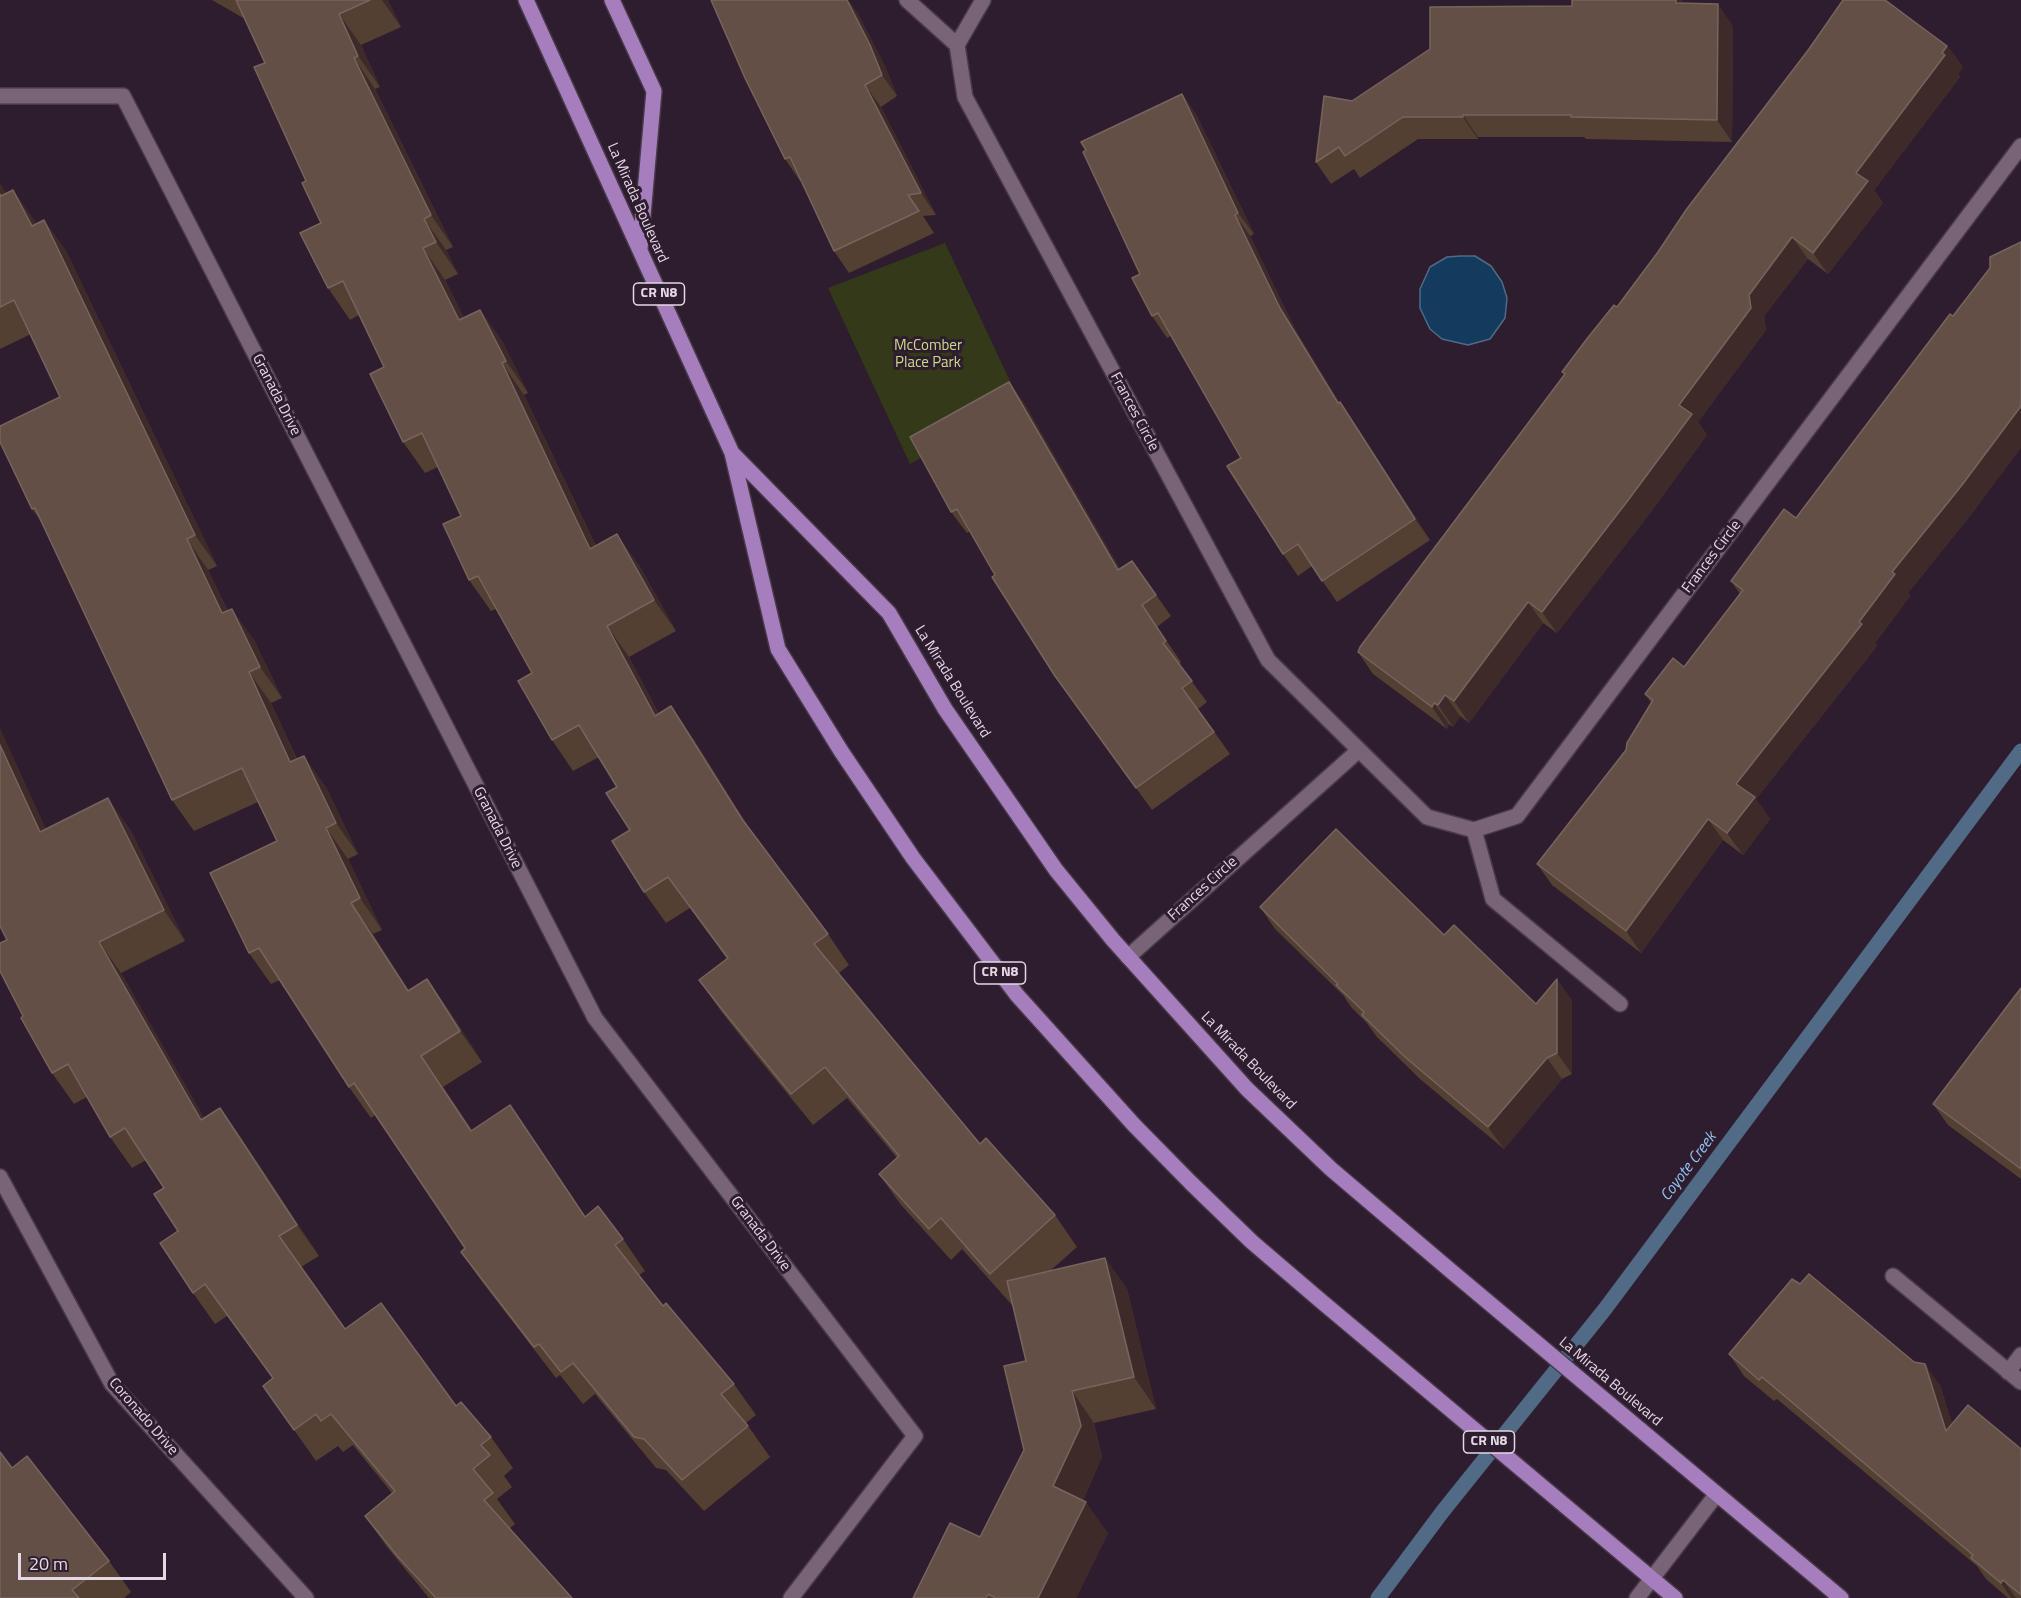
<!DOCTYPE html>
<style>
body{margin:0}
#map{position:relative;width:2021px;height:1598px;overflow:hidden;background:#2e1d2e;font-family:"Titillium Web",sans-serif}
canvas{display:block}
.scale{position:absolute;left:18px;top:1553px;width:148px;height:27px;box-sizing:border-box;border:3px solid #e4d8e3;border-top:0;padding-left:8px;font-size:18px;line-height:21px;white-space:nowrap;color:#e4d8e3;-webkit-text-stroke:4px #2e1d2e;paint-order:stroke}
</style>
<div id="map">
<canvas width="2021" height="1598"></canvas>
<div class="scale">20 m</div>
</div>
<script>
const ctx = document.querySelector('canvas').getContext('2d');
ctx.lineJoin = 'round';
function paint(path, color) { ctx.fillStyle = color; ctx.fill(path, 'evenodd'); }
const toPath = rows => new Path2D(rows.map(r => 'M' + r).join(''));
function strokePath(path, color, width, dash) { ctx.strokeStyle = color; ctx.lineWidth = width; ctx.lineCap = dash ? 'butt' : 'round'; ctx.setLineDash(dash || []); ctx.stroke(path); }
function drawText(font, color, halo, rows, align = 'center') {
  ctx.font = font + ' "Titillium Web",sans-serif'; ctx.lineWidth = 6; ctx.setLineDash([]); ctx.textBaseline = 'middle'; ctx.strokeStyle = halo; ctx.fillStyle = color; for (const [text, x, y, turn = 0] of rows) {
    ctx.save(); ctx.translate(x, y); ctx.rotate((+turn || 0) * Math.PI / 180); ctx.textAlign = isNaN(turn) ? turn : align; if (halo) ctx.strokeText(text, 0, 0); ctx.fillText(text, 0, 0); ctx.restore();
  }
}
const green = toPath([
 [945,243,1020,402,910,464,828,288]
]);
const water = toPath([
 [1460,256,1475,256,1491,266,1502,282,1507,298,1505,318,1490,339,1468,345,1442,339,1430,329,1420,308,1420,289,1430,267,1447,257,1460,256]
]);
const stream = toPath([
 [1378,1598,1443,1511,1605,1309,2021,751]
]);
const minor = toPath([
 [907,0,957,45],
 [983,0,957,45,965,97,1268,660,1427,817,1474,830,1517,816,2021,146],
 [0,96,123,96,595,1018,915,1436,791,1598],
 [1474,830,1493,899,1620,1004],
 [1128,957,1359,750],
 [0,1177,112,1384,306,1598],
 [1893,1276,2021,1382],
 [2008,1372,2021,1355],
 [1637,1598,1716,1495]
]);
const major = toPath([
 [526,0,732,453,778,649,841,751,913,858,1017,995,1134,1125,1191,1183,1252,1242,1321,1301,1675,1598],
 [612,0,654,91,640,249],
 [732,453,889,613,945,709,1056,870,1113,940,1247,1089,1331,1169,1451,1271,1841,1598]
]);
const wall = toPath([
 [212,0,388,0,401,27,361,45,380,87,375,89,453,247,446,250,458,274,445,280,464,318,480,310,502,341,528,393,524,395,596,546,639,565,676,631,629,657,659,714,693,738,756,839,828,934,849,965,839,973,980,1144,1055,1215,1077,1247,1050,1271,1105,1258,1127,1289,1156,1409,1094,1423,1102,1457,1083,1500,1108,1533,1076,1598,913,1598,980,1537,1024,1450,1026,1361,1013,1304,1012,1305,962,1249,951,1260,901,1205,879,1174,897,1158,847,1098,813,1125,746,1043,721,1011,699,980,727,959,690,908,666,923,644,892,630,830,617,787,599,757,573,771,552,740,532,673,496,609,491,611,469,580,461,516,438,467,425,473,403,442,384,367,359,315,350,320,328,288,321,223,265,63,245,19],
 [711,0,848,0,858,14,885,66,897,96,881,107,936,215,923,216,934,233,849,273,834,251,801,180,800,181,785,159],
 [1685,3,1733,26,1732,142,1586,139,1584,137,1478,137,1478,139,1418,139,1360,178,1354,169,1331,184,1316,162,1352,101,1572,6],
 [1947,46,1963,67,1958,74,1960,77,1874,190,1883,203,1828,274,1808,259,1764,316,1766,330,1698,422,1707,435,1644,521,1557,633,1543,623,1469,723,1460,716,1453,727,1449,724,1447,729,1373,674,1358,652,1564,375,1562,372,1617,307],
 [1182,94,1197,116,1254,234,1250,236,1295,329,1339,402,1355,424,1430,540,1337,602,1312,566,1298,576,1283,554,1241,458,1171,336,1167,338,1152,316,1140,274,1086,150],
 [0,184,6,193,13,190,36,224,44,220,66,251,217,566,208,570,228,611,254,640,282,698,271,703,297,759,326,787,358,854,348,859,382,930,373,934,409,991,449,1010,482,1062,443,1087,472,1130,532,1137,585,1216,623,1239,645,1271,639,1275,663,1306,734,1384,756,1415,746,1423,770,1457,704,1511,666,1470,656,1468,595,1394,583,1404,560,1375,556,1378,483,1283,461,1252,465,1248,375,1115,371,1118,349,1087,280,980,271,984,249,953,277,841,258,802,194,831,172,800,41,521,32,509,60,397,31,334,0,349],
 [2021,242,1977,507,1908,593,1910,596,1875,643,1877,646,1756,799,1770,819,1743,855,1723,840,1641,953,1552,885,1537,864,1626,750,1651,703,1645,694,1684,667,1740,594,1731,581,1796,518,1953,316],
 [1009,382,1024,403,1120,569,1132,561,1171,616,1157,627,1181,662,1179,664,1207,702,1198,709,1230,754,1152,810,1070,697,970,531,967,533,951,512],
 [46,829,130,829,185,941,121,973,204,1118,220,1108,242,1139,319,1256,301,1267,345,1329,456,1406,491,1437,513,1468,504,1476,512,1487,497,1499,515,1524,509,1529,572,1598,429,1598,387,1547,365,1516,392,1493,353,1445,343,1452,338,1446,316,1461,263,1386,273,1378,227,1316,215,1324,193,1293,178,1231,164,1188,146,1160,132,1168,110,1137,87,1097,74,1104,52,1073,23,1016,7,940],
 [1260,907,1444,935,1536,1004,1572,1000,1572,1074,1562,1079,1504,1149,1420,1079,1377,1037,1366,1022,1351,1007,1343,995,1275,929],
 [2021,988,2021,1179,1948,1125,1933,1104],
 [1729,1354,1940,1385,1952,1424,2021,1449,2021,1598,2008,1598,1986,1579,1977,1566,1777,1399,1774,1401,1744,1376],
 [12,1468,109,1561,131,1592,124,1598,0,1598]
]);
const shadedWall = toPath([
 [382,0,388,0,401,27],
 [847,0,848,0,858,14,885,66,897,96,882,75],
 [1676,0,1682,0,1691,13,1676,3],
 [1718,4,1733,26,1732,142,1717,120],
 [339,14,361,45,380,87,358,56],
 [1947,46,1963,67,1958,74,1960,77,1874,190,1883,203,1828,274,1813,253,1856,173],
 [354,58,375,89,453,247,431,215],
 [865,85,881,107,936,215,921,193],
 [1182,94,1197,116,1254,234,1238,213],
 [1463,115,1478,137,1478,139,1463,117],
 [0,184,7,194,23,227,0,194],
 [13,190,35,221,54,257,32,226],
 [1235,215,1250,236,1295,329,1353,425,1338,403,1280,308],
 [424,219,446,250,458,274,436,242],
 [44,220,66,251,217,566,195,535],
 [1792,237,1808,259,1764,316,1766,330,1698,422,1707,435,1644,521,1557,633,1542,612,1679,405,1749,295],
 [423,248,445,280,481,352,459,320],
 [480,310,502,341,528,393,506,361],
 [502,363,524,395,612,580,590,549],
 [1009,382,1024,403,1134,592,1118,570],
 [1340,402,1355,424,1430,540,1415,519],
 [2021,406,2021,448,1977,507,1908,593,1910,596,1875,643,1877,646,1756,799,1770,819,1743,855,1727,833,1736,784,1859,622,1892,572],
 [617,534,639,565,676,631,654,600],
 [187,539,208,570,244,645,222,613],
 [1528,602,1543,623,1469,723,1454,701],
 [232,609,254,640,282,698,260,667],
 [607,626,629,657,677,748,655,716],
 [249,672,271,703,312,793,290,762],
 [1445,695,1460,716,1453,727,1438,705],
 [1434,703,1449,724,1447,729,1432,707],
 [671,706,693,738,764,851,742,819],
 [0,728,62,864,40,832,0,745],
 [304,756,326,787,358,854,336,823],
 [108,798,130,829,185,941,164,910],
 [1708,819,1723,840,1641,953,1626,931],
 [326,828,348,859,382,930,360,898],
 [351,903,373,934,430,1023,408,991],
 [99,942,121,973,223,1151,201,1120],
 [427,979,449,1010,482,1062,460,1031],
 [1557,979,1572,1000,1572,1074,1557,1053],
 [421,1056,443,1087,493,1162,471,1131],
 [1547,1058,1562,1079,1504,1149,1488,1127],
 [510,1105,532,1137,607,1248,585,1217],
 [220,1108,242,1139,319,1256,297,1225],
 [1105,1258,1127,1289,1156,1409,1134,1377],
 [1925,1364,1940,1385,1961,1453,1946,1431],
 [1072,1391,1094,1423,1102,1457,1075,1517,1053,1486],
 [1086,1502,1108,1533,1076,1598,1038,1598],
 [2003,1580,2016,1598,2011,1598,2001,1583]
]);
const building = toPath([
 [236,0,370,0,339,14,358,56,354,58,431,215,424,219,436,242,423,248,459,320,480,310,506,361,502,363,590,549,617,534,654,600,607,626,655,716,671,706,742,819,828,934,814,944,980,1144,986,1138,1055,1215,990,1274,941,1218,929,1229,879,1174,899,1156,825,1067,791,1094,724,1012,699,980,728,958,668,877,644,892,612,841,630,830,606,793,617,787,579,725,552,740,518,681,532,673,478,576,469,580,443,524,461,516,422,433,403,442,370,374,384,367,343,281,328,288,300,233,321,223,302,183,306,181,254,67,265,63,236,0],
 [711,0,847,0,870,45,882,75,865,85,921,193,908,195,919,211,834,251,790,157,785,159,745,78,711,0],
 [1572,0,1676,0,1676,3,1718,4,1717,120,1571,117,1571,115,1463,115,1463,117,1403,117,1345,156,1339,147,1316,162,1324,96,1352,101,1430,49,1430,7,1572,6,1572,0],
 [1843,0,1885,0,1947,46,1942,53,1945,55,1856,173,1868,181,1813,253,1792,237,1749,295,1751,308,1679,405,1692,414,1629,499,1542,612,1528,602,1454,701,1445,695,1438,705,1434,703,1432,707,1358,652,1360,647,1565,374,1562,372,1586,340,1614,305,1617,307,1658,252,1686,210,1809,49,1843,0],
 [1182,94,1238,213,1235,215,1280,308,1338,403,1340,402,1415,519,1322,581,1298,544,1283,554,1227,466,1241,458,1158,313,1152,316,1132,278,1140,274,1083,152,1086,150,1081,142,1182,94],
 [13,190,32,226,44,220,195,535,187,539,222,613,232,609,260,667,249,672,290,762,304,756,336,823,326,828,360,898,351,903,408,991,427,979,460,1031,421,1056,471,1131,510,1105,585,1217,598,1206,623,1239,615,1245,663,1306,666,1303,734,1384,721,1394,748,1426,682,1480,644,1439,634,1437,573,1363,561,1372,539,1344,534,1347,461,1252,465,1248,354,1083,349,1087,259,948,249,953,210,873,277,841,242,768,172,800,35,508,32,509,0,442,0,426,60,397,14,300,0,307,0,194,1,196,13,190],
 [2021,242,2021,406,1962,485,1892,572,1895,574,1859,622,1862,624,1736,784,1755,797,1727,833,1708,819,1626,931,1537,864,1626,750,1627,743,1653,700,1645,694,1673,658,1684,667,1743,590,1731,581,1784,509,1796,518,1950,314,1953,316,1990,268,1990,257,2021,242],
 [1009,382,1118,570,1132,561,1156,595,1142,605,1166,641,1163,643,1192,681,1182,688,1214,732,1136,788,1055,676,992,577,995,575,957,509,951,512,910,437,1009,382],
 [0,745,40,832,108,798,164,910,99,942,201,1120,220,1108,297,1225,279,1236,345,1329,381,1303,456,1406,461,1402,491,1437,481,1445,490,1455,473,1469,493,1493,484,1500,572,1598,436,1598,399,1558,365,1516,395,1491,331,1414,321,1421,316,1414,294,1430,263,1386,273,1378,205,1284,193,1293,160,1243,178,1231,154,1194,164,1188,125,1128,110,1137,68,1064,52,1073,21,1018,23,1016,0,971,0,943,7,940,0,926,0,745],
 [1336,829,1444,935,1454,925,1536,1004,1557,979,1557,1053,1547,1058,1488,1127,1405,1057,1362,1015,1364,1012,1336,985,1338,984,1260,907,1336,829],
 [2021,988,2021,1169,1933,1104,2021,988],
 [1105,1258,1134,1377,1072,1391,1081,1426,1053,1486,1086,1502,1038,1598,996,1598,988,1594,986,1598,913,1598,950,1523,980,1537,1024,1450,1004,1366,1026,1361,1007,1281,1105,1258],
 [1809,1274,1914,1362,1925,1364,1946,1431,1968,1405,2021,1449,2021,1595,2003,1580,2001,1583,1971,1558,1973,1555,1762,1377,1759,1380,1729,1354,1792,1279,1800,1284,1809,1274],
 [0,1452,12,1468,27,1456,109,1561,72,1590,79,1598,0,1598,0,1452]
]);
const shields = [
 [659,294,51],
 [1000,973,51],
 [1489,1442,51]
];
const shieldNames = [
 ["CR N8",659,294],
 ["CR N8",1000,973],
 ["CR N8",1489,1442]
];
const streetNames = [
 ["La Mirada Boulevard",637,203,66],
 ["Granada Drive",276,395,63],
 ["Frances Circle",1134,412,62],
 ["Frances Circle",1712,557,-53],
 ["La Mirada Boulevard",952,682,58],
 ["Granada Drive",497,828,63],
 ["Frances Circle",1203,889,-42],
 ["La Mirada Boulevard",1248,1061,46],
 ["Granada Drive",760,1234,53],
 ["La Mirada Boulevard",1610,1382,40],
 ["Coronado Drive",143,1417,49]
];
const parkNames = [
 ["McComber",928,346],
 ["Place Park",928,363]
];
const waterNames = [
 ["Coyote Creek",1689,1167,-53]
];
paint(green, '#34391a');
paint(water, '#123b5e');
strokePath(water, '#516a86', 1.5);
strokePath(stream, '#516a86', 15);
strokePath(minor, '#473947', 18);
strokePath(major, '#473947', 18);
strokePath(minor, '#786377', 15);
strokePath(major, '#a67ebd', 15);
paint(wall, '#543f33');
paint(shadedWall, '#3e2a29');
paint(building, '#634f46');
strokePath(building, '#78645f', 1.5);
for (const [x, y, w] of shields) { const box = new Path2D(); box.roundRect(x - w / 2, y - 11, w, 22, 4.5); ctx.fillStyle = '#2e1d2e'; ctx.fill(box); strokePath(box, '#e4d8e3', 1.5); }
drawText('bold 14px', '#e4d8e3', null, shieldNames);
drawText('15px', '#e4d8e3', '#2e1d2e', streetNames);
drawText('15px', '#cbda88', '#2e1d2e', parkNames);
drawText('italic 16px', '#93c4f4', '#2e1d2e', waterNames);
</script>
